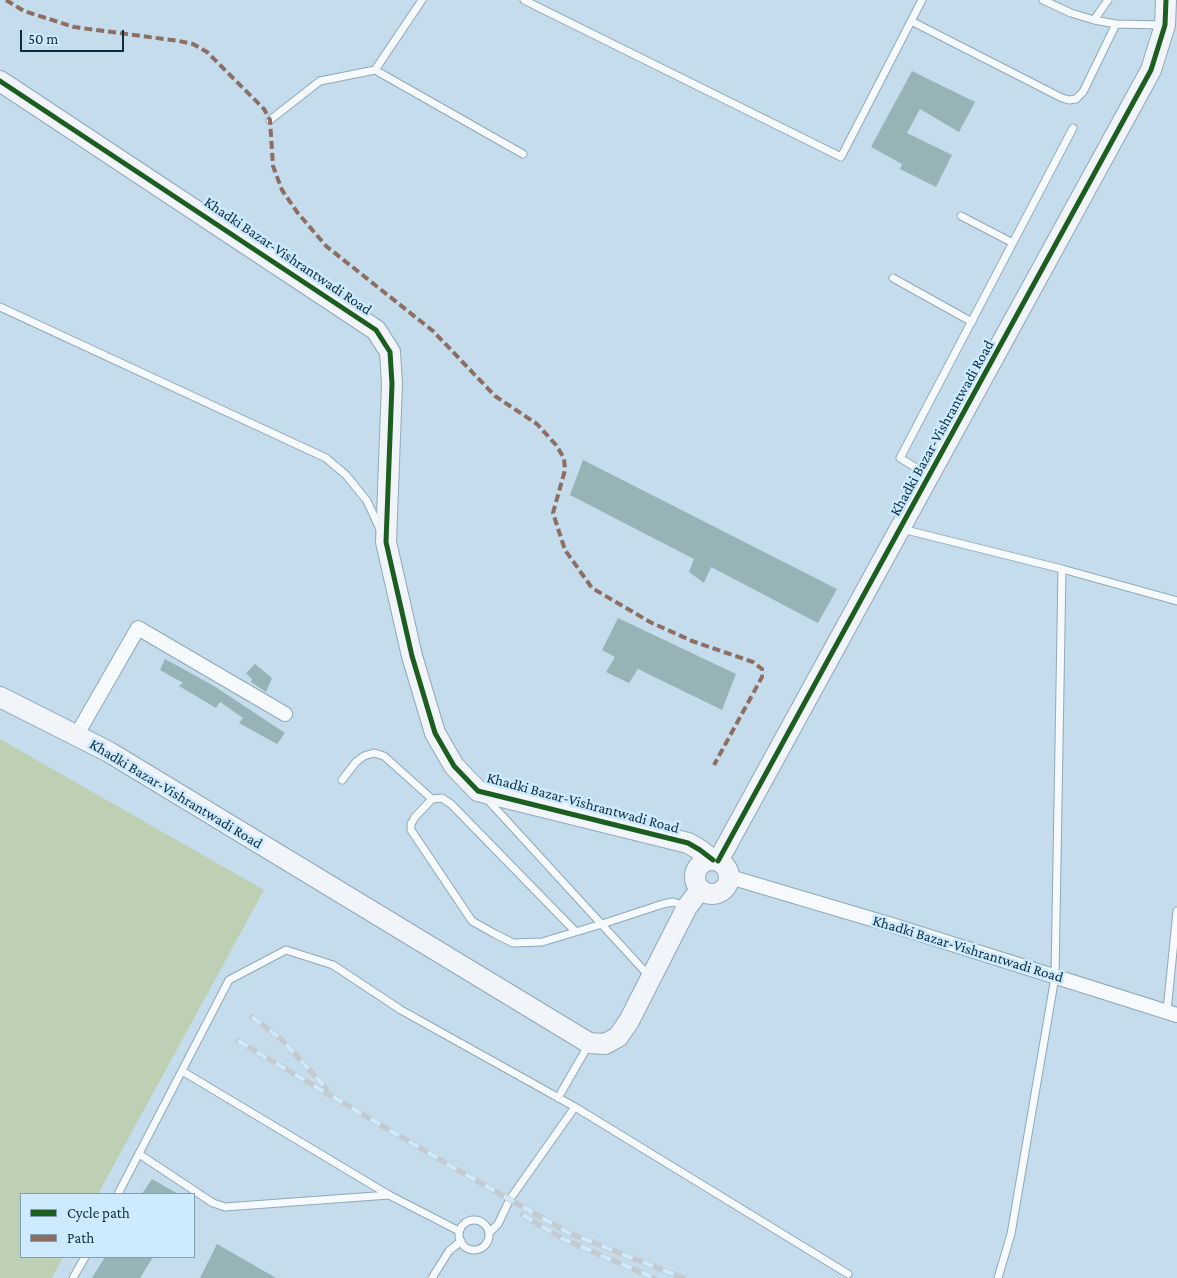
<!DOCTYPE html>
<style>
body{margin:0}
#map{position:relative;width:1177px;height:1278px;overflow:hidden;background:#c4dcec;font-family:"Crimson Pro",serif}
canvas{display:block}
.legend{position:absolute;left:20px;top:1193px;width:175px;height:65px;box-sizing:border-box;background:#cdeafe;border:1px solid #809eb2;margin:0;padding:6px 9px;list-style:none;font-size:15px;color:#0c2d3f}
.legend li{display:flex;align-items:center;gap:10px;height:25px}
.legend b{width:25px;border:1px solid #809eb2}
.scale{position:absolute;left:20px;top:30px;width:104px;height:22px;box-sizing:border-box;border:2px solid #0c2d3f;border-top:0;padding-left:6px;font-size:15px;line-height:18px;white-space:nowrap;color:#0c2d3f;-webkit-text-stroke:4px #cdeafe;paint-order:stroke}
</style>
<div id="map">
<canvas width="1177" height="1278"></canvas>
<ul class="legend">
<li><b style="height:6px;background:#1b5e20"></b>Cycle path</li>
<li><b style="height:6px;background:#8d6e63"></b>Path</li>
</ul>
<div class="scale">50 m</div>
</div>
<script>
const ctx = document.querySelector('canvas').getContext('2d');
ctx.lineJoin = 'round';
function paint(path, color) { ctx.fillStyle = color; ctx.fill(path, 'evenodd'); }
const toPath = rows => new Path2D(rows.map(r => 'M' + r).join(''));
function strokePath(path, color, width, dash) { ctx.strokeStyle = color; ctx.lineWidth = width; ctx.lineCap = dash ? 'butt' : 'round'; ctx.setLineDash(dash || []); ctx.stroke(path); }
function drawText(font, color, halo, rows, align = 'center') {
  ctx.font = font + ' "Crimson Pro",serif'; ctx.lineWidth = 5; ctx.setLineDash([]); ctx.textBaseline = 'middle'; ctx.strokeStyle = halo; ctx.fillStyle = color; for (const [text, x, y, turn = 0] of rows) {
    ctx.save(); ctx.translate(x, y); ctx.rotate((+turn || 0) * Math.PI / 180); ctx.textAlign = isNaN(turn) ? turn : align; if (halo) ctx.strokeText(text, 0, 0); ctx.fillText(text, 0, 0); ctx.restore();
  }
}
const green = toPath([
 [0,739,264,890,98,1194,21,1194,21,1257,63,1257,52,1278,0,1278]
]);
const building = toPath([
 [912,71,975,102,959,132,920,109,907,133,952,155,936,187,900,169,902,164,871,147],
 [583,460,837,589,818,623,711,567,704,583,689,572,694,559,570,495],
 [618,618,736,674,722,710,638,669,629,683,606,672,615,657,602,650],
 [165,659,214,686,285,733,277,744,239,723,243,718,220,702,216,708,179,686,183,683,160,670],
 [255,664,272,678,266,692,251,682,252,679,246,673],
 [152,1179,178,1194,142,1194],
 [217,1244,276,1278,200,1278],
 [105,1257,153,1257,140,1278,92,1278]
]);
const lane = toPath([
 [524,0,841,157,922,0],
 [1043,0,1071,13,1094,20,1116,24,1162,25],
 [1094,20,1108,0],
 [911,21,1062,98,1069,100,1076,99,1083,92,1116,24],
 [375,70,523,154],
 [270,120,320,81,375,70,422,0],
 [961,216,1013,243],
 [893,278,972,322],
 [0,307,326,458,346,475,367,501,380,529],
 [928,475,900,458,1073,128],
 [902,529,1062,569,1177,601],
 [342,780,356,762,364,756,374,753,384,756,432,799],
 [486,798,649,976],
 [575,931,451,804,442,798,432,799,415,817,411,824,411,830,472,921,495,934,513,943,542,942,602,924,663,904,673,902,685,906],
 [1167,1011,1177,911],
 [182,1071,389,1195,459,1231],
 [558,1098,589,1044],
 [139,1154,213,1203,225,1207,389,1195],
 [118,1194,229,980,286,950,333,965,401,1010,575,1107,848,1274],
 '459 1235a15 15 0 1 1 30 0a15 15 0 1 1-30 0Z',
 [489,1233,498,1224,510,1199,575,1107],
 [73,1278,85,1257],
 [432,1278,449,1251,461,1241],
 [998,1278,1011,1234,1055,977,1062,569]
]);
const street = toPath([
 [76,736,138,628,285,714],
 [730,877,895,926,1177,1015]
]);
const secondary = toPath([
 [0,81,376,330,390,352,392,384,386,542,412,656,435,733,454,766,478,791,688,843,700,850,713,860],
 [0,697,109,752,589,1043,605,1044,618,1037,629,1021,687,907,700,890],
 '695 877a17 17 0 1 1 34 0a17 17 0 1 1-34 0Z',
 [718,861,1151,70,1165,25,1166,0]
]);
const rail = toPath([
 [252,1017,281,1039,326,1088],
 [238,1041,454,1168,569,1233,683,1278],
 [523,1215,563,1239,654,1278]
]);
const quiet = toPath([
 [6,0,24,11,74,27,179,41,193,44,207,52,264,109,270,120,273,166,282,190,297,212,326,246,433,331,495,396,537,424,556,445,564,458,565,470,553,513,565,550,592,588,650,622,692,641,753,662,762,669,762,677,714,765]
]);
const cycleway = toPath([
 [0,81,376,330,390,352,392,384,386,542,412,656,435,733,454,766,478,791,688,843,700,850,713,860],
 [718,861,1151,70,1165,25,1166,0]
]);
const streetNames = [
 ["Khadki Bazar-Vishrantwadi Road",288,256,34],
 ["Khadki Bazar-Vishrantwadi Road",942,428,-61],
 ["Khadki Bazar-Vishrantwadi Road",176,794,31],
 ["Khadki Bazar-Vishrantwadi Road",583,803,15],
 ["Khadki Bazar-Vishrantwadi Road",968,949,17]
];
paint(green, '#bed0b4');
paint(building, '#98b3b7');
strokePath(lane, '#8fa9b9', 9);
strokePath(street, '#8fa9b9', 16);
strokePath(secondary, '#8fa9b9', 22);
strokePath(lane, '#f6fafc', 7);
strokePath(street, '#f6fafc', 14);
strokePath(secondary, '#f1f4f9', 20);
strokePath(rail, '#c3cbd0', 5.5);
strokePath(rail, '#cdeafe', 4, [11]);
strokePath(quiet, '#8d6e63', 4, [8, 4]);
strokePath(cycleway, '#1b5e20', 5);
drawText('15px', '#0c2d3f', '#cdeafe', streetNames);
</script>
